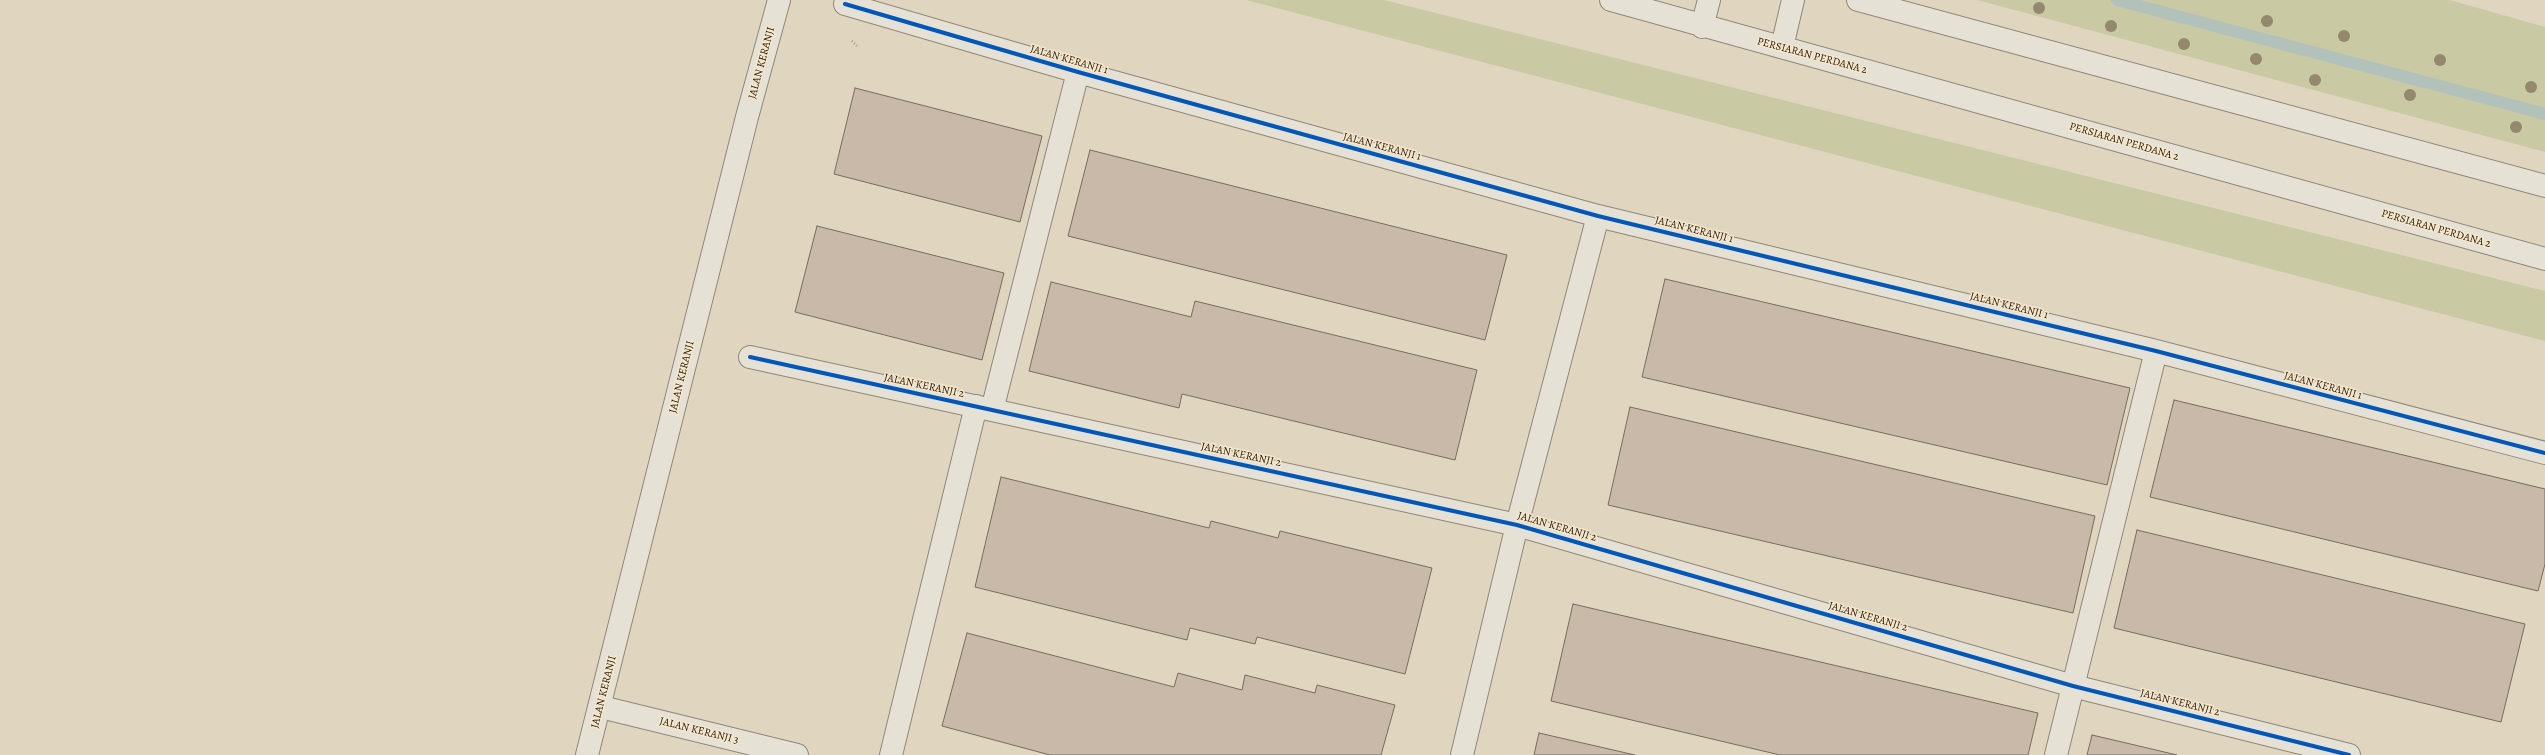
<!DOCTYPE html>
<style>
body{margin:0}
canvas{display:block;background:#e0d6bf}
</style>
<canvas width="2545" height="755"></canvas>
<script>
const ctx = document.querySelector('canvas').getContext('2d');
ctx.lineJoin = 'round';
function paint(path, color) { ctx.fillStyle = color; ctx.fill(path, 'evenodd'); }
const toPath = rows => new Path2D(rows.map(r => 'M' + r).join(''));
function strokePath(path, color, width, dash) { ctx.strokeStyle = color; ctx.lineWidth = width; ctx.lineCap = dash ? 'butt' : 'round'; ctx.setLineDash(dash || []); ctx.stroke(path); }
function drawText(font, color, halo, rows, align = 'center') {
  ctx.font = font + ' Alegreya,serif'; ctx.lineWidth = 3; ctx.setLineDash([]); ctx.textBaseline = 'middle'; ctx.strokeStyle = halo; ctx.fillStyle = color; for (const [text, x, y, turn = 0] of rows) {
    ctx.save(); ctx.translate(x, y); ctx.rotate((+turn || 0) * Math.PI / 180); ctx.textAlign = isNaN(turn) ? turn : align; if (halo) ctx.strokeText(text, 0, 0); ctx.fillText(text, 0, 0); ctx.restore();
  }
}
const green = toPath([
 [1246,0,1384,0,2545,291,2545,341],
 [1977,0,2450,0,2545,27,2545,152]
]);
const stream = toPath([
 [2117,0,2545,114]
]);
const building = toPath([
 [855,88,1042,136,1020,222,834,174,855,88],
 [1090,150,1507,255,1485,340,1068,236,1090,150],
 [817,226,1004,273,982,360,795,312,817,226],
 [1665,279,2130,388,2107,485,1642,377,1665,279],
 [1051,282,1191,317,1195,301,1477,370,1455,460,1182,394,1179,408,1029,371,1051,282],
 [2174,400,2545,489,2545,564,2538,591,2150,497,2174,400],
 [1630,407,2095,516,2073,613,1608,505,1630,407],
 [1001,477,1209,528,1211,521,1278,538,1280,531,1432,568,1405,674,1257,637,1255,644,1190,628,1187,640,975,587,1001,477],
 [2137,530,2525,624,2501,722,2114,628,2137,530],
 [1573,604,2038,713,2028,755,1780,755,1551,701,1573,604],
 [967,633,1174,687,1178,673,1242,690,1245,675,1315,693,1317,685,1395,705,1381,755,1050,755,942,726,967,633],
 [1539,733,1635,755,1534,755,1539,733],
 [2092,735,2122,742,2177,755,2087,755,2092,735]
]);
const path = toPath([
 [852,41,858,47]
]);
const minor = toPath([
 [1611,0,2545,259],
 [1858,0,2545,186],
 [845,4,1078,72,1598,216,2156,351,2545,453],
 [1702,27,1709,0],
 [1782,47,1793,0],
 [750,357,1517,525,2073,686,2349,755],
 [992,410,1078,72],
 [601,707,797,755],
 [587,755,747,117,779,0],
 [891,755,976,406],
 [1462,755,1517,525,1598,216],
 [2056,755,2156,351]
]);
const cycleway = toPath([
 [845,4,1078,72,1598,216,2156,351,2545,453],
 [750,357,1517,525,2073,686,2349,755]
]);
const trees = [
 [2039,8],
 [2267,21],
 [2111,26],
 [2344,36],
 [2184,44],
 [2256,59],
 [2440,60],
 [2315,80],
 [2531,87],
 [2410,95],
 [2516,127]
];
const streetNames = [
 ["PERSIARAN PERDANA 2",1812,56,15],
 ["JALAN KERANJI 1",1069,60,16],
 ["JALAN KERANJI",762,63,-75],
 ["PERSIARAN PERDANA 2",2124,142,16],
 ["JALAN KERANJI 1",1382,147,15],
 ["PERSIARAN PERDANA 2",2436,229,16],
 ["JALAN KERANJI 1",1694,230,14],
 ["JALAN KERANJI 1",2009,306,14],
 ["JALAN KERANJI",682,377,-76],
 ["JALAN KERANJI 2",924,386,12],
 ["JALAN KERANJI 1",2323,386,15],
 ["JALAN KERANJI 2",1241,455,12],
 ["JALAN KERANJI 2",1557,527,16],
 ["JALAN KERANJI 2",1868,617,16],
 ["JALAN KERANJI",604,692,-76],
 ["JALAN KERANJI 2",2180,703,14],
 ["JALAN KERANJI 3",699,731,14]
];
paint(green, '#c9caa4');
strokePath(stream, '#b2c1b9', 12);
paint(building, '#c9b9a9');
strokePath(building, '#766d5f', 1);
strokePath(minor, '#908778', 24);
strokePath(path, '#a29b91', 2.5, [1, 2]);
strokePath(minor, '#e6e1d5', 22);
strokePath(cycleway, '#0057b8', 4);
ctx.fillStyle = '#94886e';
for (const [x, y] of trees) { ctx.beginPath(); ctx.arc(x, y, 6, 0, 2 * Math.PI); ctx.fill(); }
drawText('11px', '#2d1503', '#f3e8cd', streetNames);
</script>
